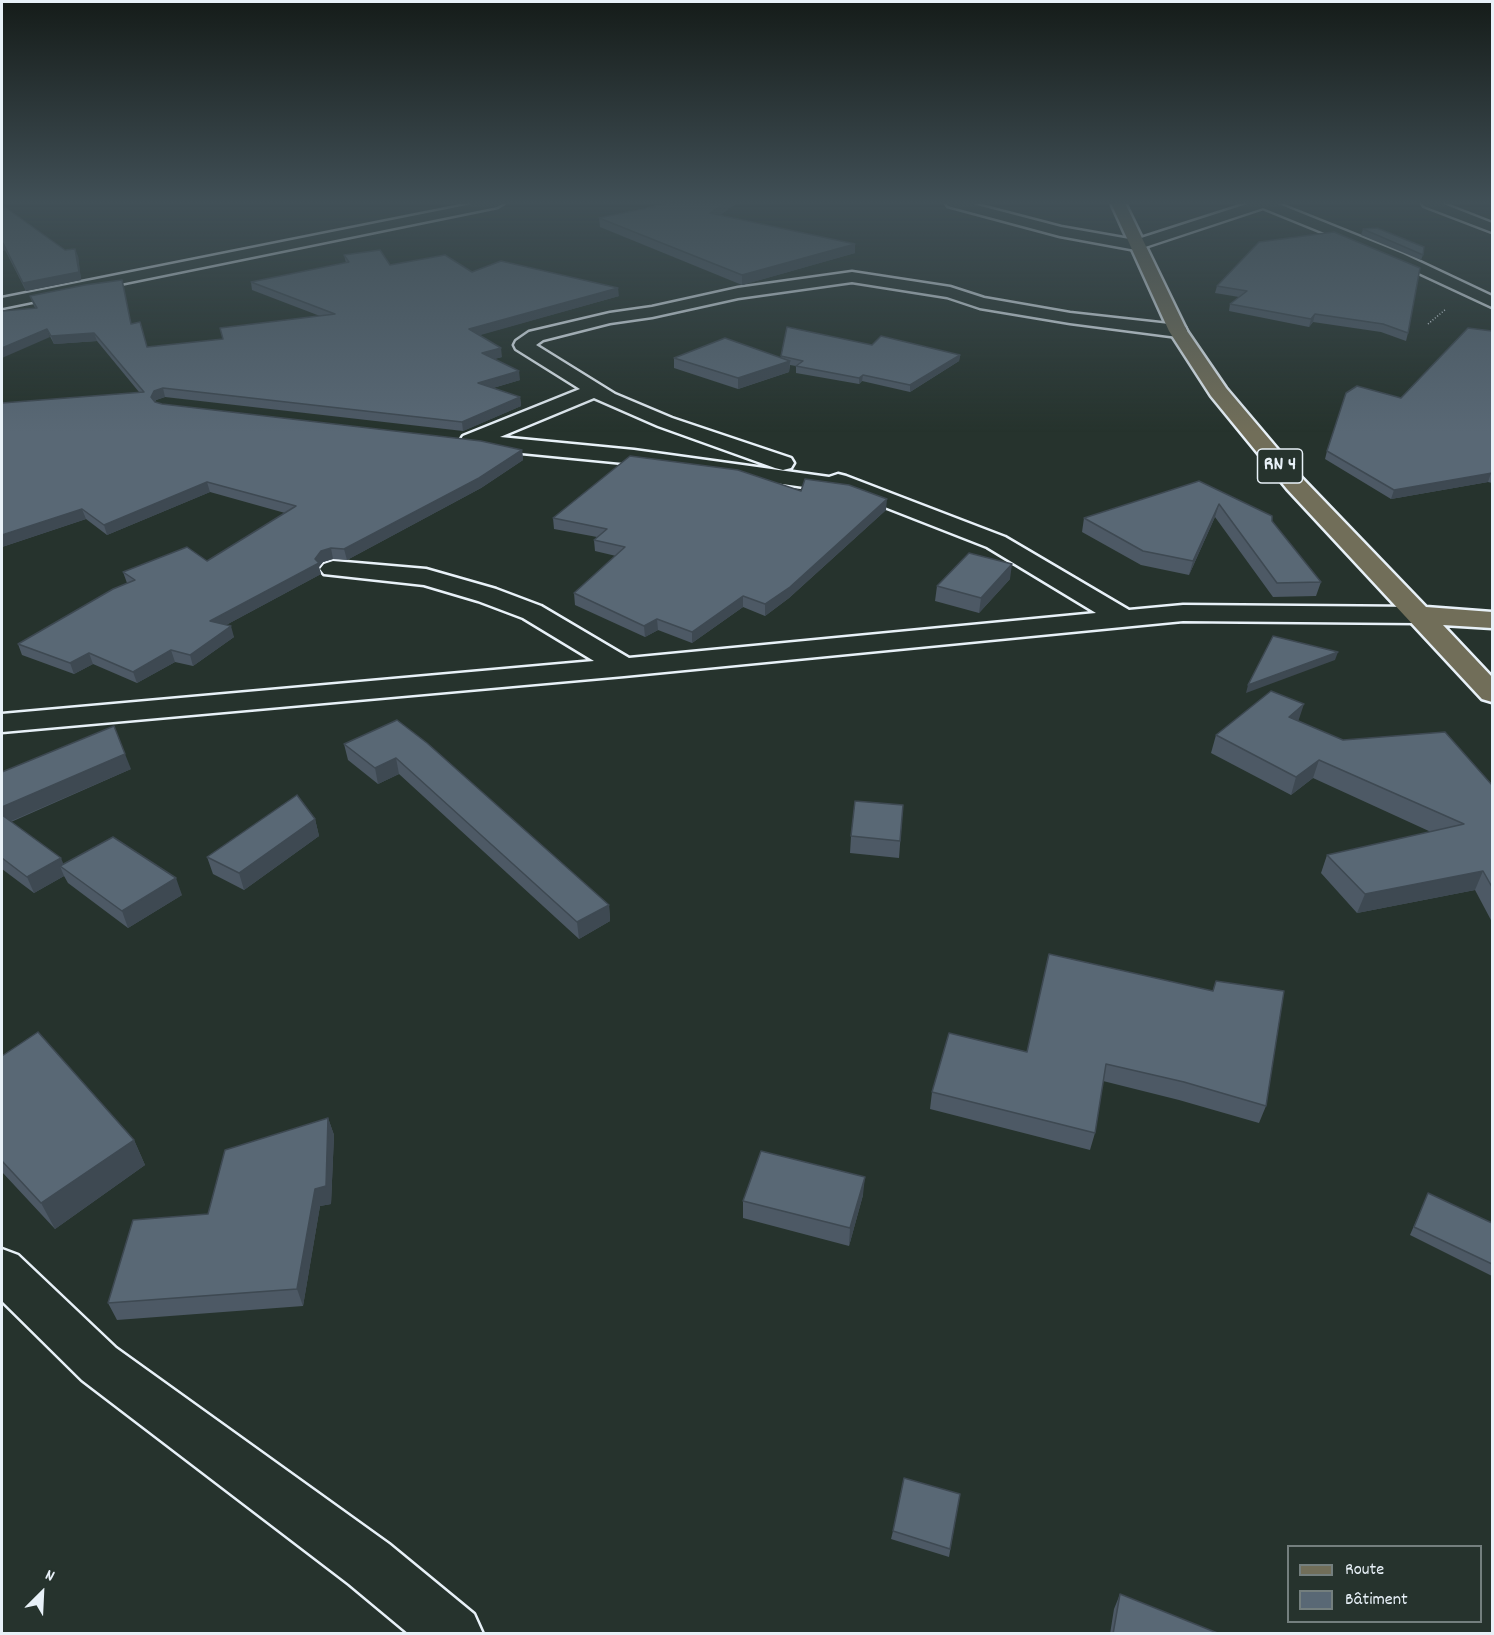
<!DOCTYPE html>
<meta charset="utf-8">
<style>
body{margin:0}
#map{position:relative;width:1494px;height:1635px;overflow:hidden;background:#26332d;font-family:Dekko,sans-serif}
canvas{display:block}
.frame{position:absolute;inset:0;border:3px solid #e8f1f8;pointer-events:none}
.legend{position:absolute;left:1287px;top:1545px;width:195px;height:78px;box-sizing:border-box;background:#26332d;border:2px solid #747f7e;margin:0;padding:8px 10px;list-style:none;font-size:18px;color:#e8f1f8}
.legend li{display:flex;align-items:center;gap:12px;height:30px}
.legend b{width:30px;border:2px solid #747f7e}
.north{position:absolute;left:12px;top:1563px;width:60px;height:60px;-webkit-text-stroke:4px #26332d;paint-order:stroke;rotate:24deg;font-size:16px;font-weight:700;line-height:24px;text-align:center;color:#e8f1f8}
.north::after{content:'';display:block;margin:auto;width:21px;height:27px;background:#e8f1f8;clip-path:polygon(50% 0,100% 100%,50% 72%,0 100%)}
</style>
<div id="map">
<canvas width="1494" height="1635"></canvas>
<div class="frame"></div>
<ul class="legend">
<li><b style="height:8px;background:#716e59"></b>Route</li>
<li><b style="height:16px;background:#596875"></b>Bâtiment</li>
</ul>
<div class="north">N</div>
</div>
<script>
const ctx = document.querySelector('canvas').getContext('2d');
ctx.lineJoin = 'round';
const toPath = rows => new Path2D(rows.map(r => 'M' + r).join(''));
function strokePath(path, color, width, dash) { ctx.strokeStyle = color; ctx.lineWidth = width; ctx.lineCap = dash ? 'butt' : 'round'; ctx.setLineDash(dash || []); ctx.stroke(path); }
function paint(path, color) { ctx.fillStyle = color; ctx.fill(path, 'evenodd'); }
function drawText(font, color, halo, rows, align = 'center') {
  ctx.font = font + ' Dekko,sans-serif'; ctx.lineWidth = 4.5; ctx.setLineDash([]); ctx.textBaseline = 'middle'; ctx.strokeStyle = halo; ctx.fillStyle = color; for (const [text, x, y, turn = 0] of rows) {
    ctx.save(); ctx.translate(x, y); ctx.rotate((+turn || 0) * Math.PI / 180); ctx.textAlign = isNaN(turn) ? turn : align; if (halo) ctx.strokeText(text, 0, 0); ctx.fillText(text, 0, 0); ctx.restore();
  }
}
const path = toPath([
 [1428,324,1446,309]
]);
const minor = toPath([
 [477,203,504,203,497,207,2,308,2,298,477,203],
 [946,203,969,203,1061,227,1135,240,1250,203,1276,203,1403,254,1492,296,1492,307,1391,260,1263,208,1136,250,1060,236,948,206,946,203],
 [1422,203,1441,203,1492,223,1492,232,1424,206,1422,203],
 [852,272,950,287,984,298,1070,313,1178,325,1185,327,1187,331,1185,335,1178,337,1070,323,980,308,947,297,852,282,738,298,652,317,610,323,543,340,536,345,615,394,672,418,791,458,794,463,791,468,783,470,775,468,658,426,594,398,500,437,634,450,829,477,838,474,846,476,1005,537,1129,610,1183,605,1418,607,1428,609,1431,615,1428,621,1418,623,1183,621,624,676,2,732,2,714,594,661,523,618,478,601,424,585,324,574,320,569,324,564,333,561,426,569,496,589,541,606,629,658,1096,613,987,547,849,493,634,464,471,448,463,446,460,441,463,436,580,389,516,349,514,345,516,341,529,332,610,313,652,307,738,288,852,272],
 [2,1249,18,1255,116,1348,389,1544,474,1614,483,1634,409,1634,349,1584,82,1380,2,1301,2,1249]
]);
const major = toPath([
 [1111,203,1125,203,1187,331,1226,388,1303,479,1426,607,1492,612,1492,628,1443,625,1492,677,1492,702,1482,699,1287,489,1211,396,1169,331,1111,203]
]);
const wall = toPath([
 [671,203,737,203,720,215,855,244,855,253,742,285,600,227,599,218],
 [2,205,65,250,78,256,81,280,26,291,5,250,2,251],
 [1363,229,1423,255,1421,260,1361,235],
 [1259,242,1408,333,1406,341,1381,332,1313,322,1309,327,1229,311,1230,304,1239,297,1215,293,1217,286],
 [344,255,390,265,472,272,619,296,479,335,502,357,494,359,520,380,493,388,520,397,521,406,463,431,165,397,156,400,155,402,162,404,522,450,523,460,481,488,347,560,333,559,323,562,319,567,321,574,226,625,234,637,193,666,175,662,137,683,93,664,74,674,22,655,18,644,127,583,123,572,207,561,285,513,210,492,107,535,86,519,2,547,139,392,97,341,54,344,33,304,30,296,124,289,131,323,147,347,223,339,320,316,252,290,251,282,346,263],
 [1492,331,1492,483,1488,482,1391,499,1325,459,1327,451],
 [872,345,960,355,959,361,910,392,862,381,859,384,796,373,796,366,790,365,789,372,738,389,674,368,674,358,781,358,781,356],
 [1199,481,1272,521,1321,582,1316,596,1273,597,1215,517,1189,575,1141,565,1082,532,1084,518],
 [801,491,886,510,789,598,765,616,743,607,692,643,658,630,645,637,575,605,574,593,616,556,595,551,594,540,597,537,554,529,553,518],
 [1010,579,979,613,935,601,937,586],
 [1299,721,1343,740,1492,785,1492,922,1475,890,1357,913,1321,873,1327,855,1431,832,1313,778,1291,795,1211,753,1216,735],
 [427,743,609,905,610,921,579,939,399,774,378,784,348,760,344,744],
 [131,769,11,822,64,865,182,895,128,928,68,883,64,876,34,893,2,869,2,772],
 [903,805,899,858,850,853,851,836],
 [315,819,319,836,244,890,213,874,207,857],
 [1216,981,1266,1106,1259,1123,1179,1100,1103,1081,1095,1133,1090,1150,930,1109,932,1092,1027,1052,1213,990],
 [2,1056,134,1140,145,1165,55,1229,2,1172],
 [328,1118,334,1135,331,1204,320,1206,303,1306,117,1320,108,1303,208,1214],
 [1428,1193,1492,1223,1492,1276,1410,1235],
 [863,1195,849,1246,743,1218,743,1201],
 [960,1494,949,1557,891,1539,893,1531],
 [1120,1594,1220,1634,1110,1634,1114,1609]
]);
const shadedWall = toPath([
 [725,203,737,203,710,222,710,213],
 [2,243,3,243,5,250,2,251],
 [855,244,855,253,742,285,742,275],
 [75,249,78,256,81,280,26,291,23,283],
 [618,288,619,296,470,338,469,329],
 [1315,314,1313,322,1309,327,1311,319],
 [47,329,50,337,2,358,2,348],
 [94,333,97,341,54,344,51,336],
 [501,348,502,357,483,362,482,353],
 [960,355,959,361,910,392,910,385],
 [790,361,789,372,738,389,738,378],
 [519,371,520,380,479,392,478,383],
 [863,375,862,381,859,384,859,378],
 [163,388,165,397,156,400,153,406,151,397,154,391],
 [520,397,521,406,463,431,462,422],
 [522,450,523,460,481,488,347,560,344,549],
 [1491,473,1488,482,1391,499,1394,490],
 [207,482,210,492,107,535,104,525],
 [887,499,886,510,789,598,765,616,765,604],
 [1219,504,1215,517,1189,575,1193,561],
 [82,509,86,519,2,547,2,535],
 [331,548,333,559,323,562,319,567,321,574,213,632,210,621,315,559,321,551],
 [1012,564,1010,579,979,613,981,598],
 [743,596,743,607,692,643,692,632],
 [657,619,658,630,645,637,644,626],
 [231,626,234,637,193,666,190,655],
 [171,650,175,662,137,683,133,672],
 [1338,652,1335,660,1246,693,1248,685],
 [89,653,93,664,74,674,70,663],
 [1304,704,1298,722,1289,717],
 [125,754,131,769,2,825,2,807],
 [396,758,399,774,378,784,375,768],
 [1319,760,1313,778,1291,795,1296,777],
 [315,819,319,836,244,890,239,873],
 [61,858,66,870,60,866,64,876,34,893,27,877],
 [1483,871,1475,890,1357,913,1365,894],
 [176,878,182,895,128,928,122,911],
 [609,905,610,921,579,939,577,922],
 [328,1118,334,1135,331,1204,320,1206,303,1306,297,1289],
 [134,1140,145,1165,55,1229,41,1203],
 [865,1177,863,1195,849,1246,850,1228]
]);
const building = toPath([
 [671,203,725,203,710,213,855,244,742,275,599,218,671,203],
 [2,205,65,250,75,249,79,272,23,283,3,243,2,243,2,205],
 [1377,228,1424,247,1423,255,1363,229,1377,228],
 [1334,232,1420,268,1408,333,1383,324,1315,314,1311,319,1230,304,1247,291,1217,286,1259,242,1334,232],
 [380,250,390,265,445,255,472,272,501,261,618,288,469,329,501,348,482,353,519,371,478,383,520,397,462,422,163,388,154,391,151,397,155,402,162,404,481,441,522,450,479,478,344,549,331,548,321,551,315,559,319,563,210,621,231,626,190,655,171,650,133,672,89,653,70,663,18,644,113,589,135,580,123,572,187,547,207,561,296,506,207,482,104,525,82,509,2,535,2,403,144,392,94,333,51,336,47,329,2,348,2,311,37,308,30,296,85,285,122,280,131,324,140,322,147,347,223,339,220,328,335,314,251,282,349,262,344,255,380,250],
 [787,327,872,345,881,336,960,355,910,385,863,375,859,378,796,366,803,361,781,356,787,327],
 [1468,328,1492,331,1492,473,1394,490,1327,451,1346,393,1357,386,1401,398,1468,328],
 [725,338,790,361,738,378,674,358,725,338],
 [630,456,738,470,801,491,805,479,849,485,887,499,790,587,765,604,743,596,692,632,657,619,644,626,574,593,625,547,594,540,607,529,553,518,630,456],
 [1199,481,1272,516,1272,521,1321,582,1277,583,1219,504,1193,561,1143,551,1084,518,1199,481],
 [969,553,1012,564,981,598,937,586,969,553],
 [1273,636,1338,652,1248,685,1273,636],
 [1271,691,1304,704,1289,717,1343,740,1445,732,1492,785,1492,887,1483,871,1365,894,1327,855,1464,824,1319,760,1296,777,1216,735,1271,691],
 [397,720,427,743,609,905,577,922,396,758,375,768,344,744,397,720],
 [114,726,125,754,2,807,2,772,114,726],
 [297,795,315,819,239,873,207,857,297,795],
 [855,801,903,805,900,841,851,836,855,801],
 [2,815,61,858,27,877,2,858,2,815],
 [113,837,176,878,122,911,60,866,113,837],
 [1049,954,1213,991,1216,981,1284,991,1266,1106,1184,1082,1106,1064,1095,1133,932,1092,949,1033,1027,1052,1049,954],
 [38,1032,134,1140,41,1203,2,1161,2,1056,38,1032],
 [328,1118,326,1186,315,1189,297,1289,108,1303,133,1220,208,1214,225,1150,328,1118],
 [761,1151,865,1177,850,1228,743,1201,761,1151],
 [1428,1193,1492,1223,1492,1264,1414,1227,1428,1193],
 [904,1478,960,1494,950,1549,893,1531,904,1478],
 [1120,1594,1220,1634,1113,1634,1120,1594]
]);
const shields = [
 [1280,466,45]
];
const shieldNames = [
 ["RN 4",1280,466]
];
strokePath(minor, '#e8f1f8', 5);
strokePath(major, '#e8f1f8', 5);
strokePath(path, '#e8f1f8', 1.5, [1, 2]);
paint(minor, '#26332d');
paint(major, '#716e59');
paint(wall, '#4d5965');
paint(shadedWall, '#3e4952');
paint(building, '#596875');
strokePath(building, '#3e4952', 1.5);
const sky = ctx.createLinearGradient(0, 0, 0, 432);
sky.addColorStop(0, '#151c19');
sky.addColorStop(0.47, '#415057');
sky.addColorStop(1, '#41505700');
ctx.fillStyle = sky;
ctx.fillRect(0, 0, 1494, 432);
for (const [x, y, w] of shields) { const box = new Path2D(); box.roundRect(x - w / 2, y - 17, w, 34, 4.5); ctx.fillStyle = '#26332d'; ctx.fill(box); strokePath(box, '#e8f1f8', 1.5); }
drawText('bold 20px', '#e8f1f8', null, shieldNames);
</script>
